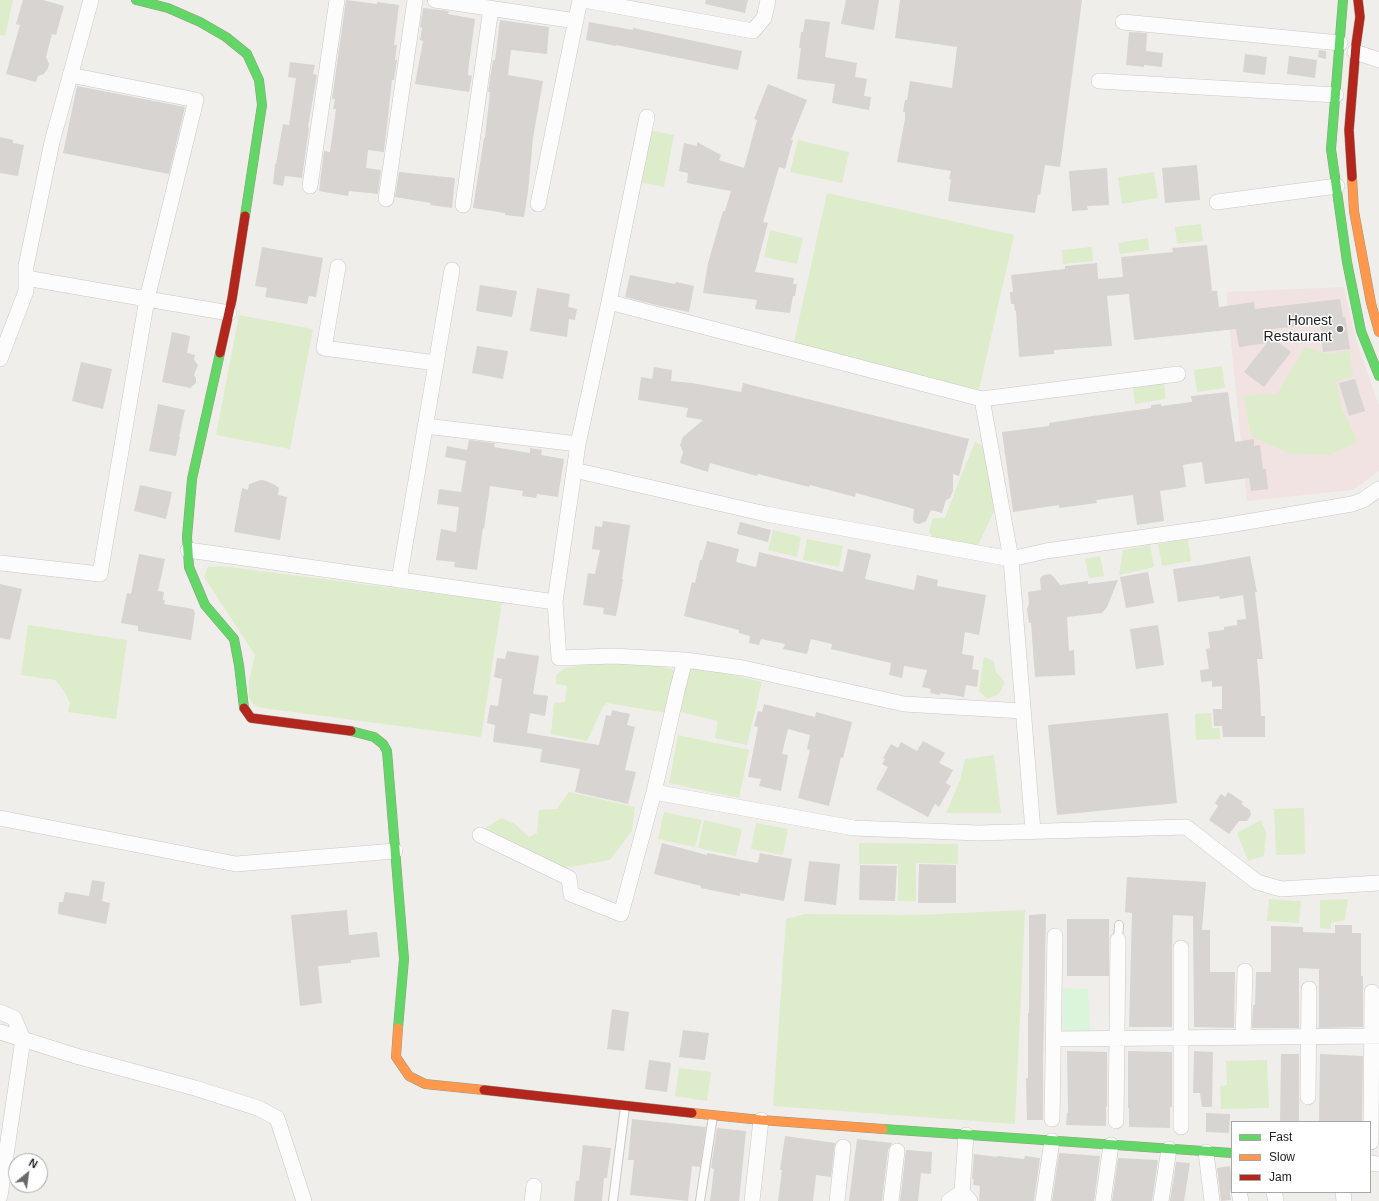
<!DOCTYPE html>
<style>
body{margin:0}
#map{position:relative;width:1379px;height:1201px;overflow:hidden;background:#f0eeeb;font-family:Helvetica,sans-serif}
canvas{display:block}
.legend{position:absolute;left:1231px;top:1121px;width:140px;height:72px;box-sizing:border-box;background:#fff;border:1px solid #a7a7a7;margin:0;padding:5px 7px;list-style:none;font-size:12px;color:#222}
.legend li{display:flex;align-items:center;gap:8px;height:20px}
.legend b{width:20px;border:1px solid #a7a7a7}
.north{position:absolute;left:8px;top:1153px;width:40px;height:40px;box-sizing:border-box;background:#fff;border:1px solid #a7a7a7;border-radius:50%;rotate:29deg;font-size:11px;font-weight:700;line-height:16px;text-align:center;color:#222}
.north::after{content:'';display:block;margin:auto;width:14px;height:18px;background:#6a6968;clip-path:polygon(50% 0,100% 100%,50% 72%,0 100%)}
</style>
<div id="map">
<canvas width="1379" height="1201"></canvas>
<ul class="legend">
<li><b style="height:5px;background:#63d668"></b>Fast</li>
<li><b style="height:5px;background:#ff974d"></b>Slow</li>
<li><b style="height:5px;background:#b3261e"></b>Jam</li>
</ul>
<div class="north">N</div>
</div>
<script>
const ctx = document.querySelector('canvas').getContext('2d');
ctx.lineJoin = 'round';
function paint(path, color) { ctx.fillStyle = color; ctx.fill(path, 'evenodd'); }
const toPath = rows => new Path2D(rows.map(r => 'M' + r).join(''));
function strokePath(path, color, width, dash) { ctx.strokeStyle = color; ctx.lineWidth = width; ctx.lineCap = dash ? 'butt' : 'round'; ctx.setLineDash(dash || []); ctx.stroke(path); }
function drawText(font, color, halo, rows, align = 'center') {
  ctx.font = font + ' Helvetica,sans-serif'; ctx.lineWidth = 3; ctx.setLineDash([]); ctx.textBaseline = 'middle'; ctx.strokeStyle = halo; ctx.fillStyle = color; for (const [text, x, y, turn = 0] of rows) {
    ctx.save(); ctx.translate(x, y); ctx.rotate((+turn || 0) * Math.PI / 180); ctx.textAlign = isNaN(turn) ? turn : align; if (halo) ctx.strokeText(text, 0, 0); ctx.fillText(text, 0, 0); ctx.restore();
  }
}
const commercial = toPath([
 [1344,287,1354,333,1379,406,1379,471,1353,490,1247,501,1226,292]
]);
const grass = toPath([
 [0,0,13,0,5,36,0,35],
 [649,130,674,135,664,187,639,182],
 [798,140,849,152,842,183,790,172],
 [1154,172,1158,198,1122,204,1118,177],
 [827,193,1014,235,979,390,793,347],
 [1201,224,1203,241,1177,244,1175,227],
 [770,230,803,238,797,264,764,257],
 [1148,238,1149,250,1120,254,1118,243],
 [1092,247,1093,261,1063,264,1062,250],
 [239,315,313,329,290,449,216,435],
 [1305,347,1328,354,1349,350,1353,375,1336,382,1342,409,1358,442,1329,455,1288,453,1251,436,1244,396,1277,394],
 [1222,366,1225,388,1197,392,1194,370],
 [1164,383,1166,399,1135,404,1133,388],
 [975,442,987,448,996,507,975,552,937,544,929,532,933,518,945,518,959,481],
 [773,530,801,537,797,557,768,550],
 [807,539,843,546,839,567,803,560],
 [1188,539,1191,561,1162,566,1158,544],
 [1150,545,1154,567,1119,575,1123,550],
 [1100,556,1104,576,1089,578,1085,559],
 [221,566,502,602,481,737,263,708,255,706,249,698,249,681,255,655,204,577,208,567],
 [28,625,127,640,116,719,68,712,70,703,64,691,55,680,21,675],
 [984,657,994,661,996,672,1005,682,999,694,987,699,979,691],
 [619,660,652,664,675,670,667,713,607,703,603,707,587,741,551,734,554,703,565,702,567,686,556,684,556,675,565,668],
 [688,664,762,682,747,745,715,738,718,721,677,711],
 [1211,713,1212,728,1220,728,1220,739,1196,740,1195,714],
 [678,735,749,750,739,798,669,783],
 [994,755,1001,813,946,813,960,780,965,759],
 [569,792,635,807,632,831,610,860,565,868,533,859,481,831,501,818,515,824,529,837,537,833,539,810,557,809],
 [1304,808,1305,854,1276,855,1274,809],
 [664,812,702,820,695,847,658,839],
 [704,820,742,829,736,856,698,848],
 [1261,820,1266,833,1264,856,1248,861,1237,833],
 [756,823,788,829,783,855,751,849],
 [859,843,958,844,958,864,916,863,916,901,898,901,898,864,859,864],
 [1269,899,1301,901,1299,923,1267,921],
 [1348,899,1345,920,1331,923,1331,929,1320,928,1320,900],
 [1025,910,1015,1124,773,1106,786,919,805,914,918,915],
 [1267,1060,1269,1108,1221,1109,1220,1086,1227,1085,1226,1061],
 [679,1068,711,1072,707,1101,675,1096]
]);
const park = toPath([
 [1063,988,1088,989,1090,1034,1063,1033]
]);
const building = toPath([
 [23,0,43,0,64,6,56,35,52,34,46,57,49,64,48,68,44,74,38,76,36,82,6,74,20,25,16,24],
 [346,0,377,4,377,2,399,5,394,45,397,45,395,60,397,60,394,80,392,80,384,152,368,150,366,168,381,170,378,194,349,191,348,196,319,191,324,151,330,152,336,109,333,109,335,99,332,99],
 [706,0,748,0,745,13,705,4],
 [846,0,879,0,874,30,841,24],
 [900,0,1082,0,1060,167,1045,165,1040,195,1038,194,1035,213,948,201,951,180,949,179,951,171,897,162,905,119,905,112,903,112,905,100,907,100,910,81,952,88,957,47,895,38],
 [423,8,449,11,448,14,475,19,469,63,468,75,472,76,469,92,415,84,423,41,420,40,422,28,420,27],
 [805,19,830,22,825,57,857,63,855,77,867,79,864,96,871,97,869,110,832,103,835,84,797,79,801,48,799,48,801,32,803,32],
 [500,20,549,27,547,54,511,50,508,75,543,81,533,138,528,192,524,217,505,215,505,213,473,208,484,138,485,138,490,92,488,92,493,60,495,60],
 [589,22,633,30,633,28,742,51,738,70,616,45,616,46,586,40],
 [1129,32,1147,33,1146,51,1163,53,1162,67,1144,65,1144,67,1126,65],
 [1319,50,1326,51,1326,59,1318,57],
 [1245,54,1267,57,1265,75,1243,72],
 [1289,56,1317,60,1315,78,1287,74],
 [290,62,315,65,313,74,317,75,308,127,309,128,302,178,285,176,283,186,273,184,275,164,276,164,283,124,289,125,296,78,288,77],
 [768,84,807,100,791,140,793,140,785,169,779,167,763,222,768,223,755,272,794,278,793,284,797,284,795,296,793,296,790,313,755,309,757,300,703,293,708,263,723,211,725,211,731,191,687,183,688,173,679,171,684,143,697,146,697,142,721,155,719,160,744,168,757,120,754,119],
 [77,86,185,107,169,174,63,153],
 [0,137,13,140,13,143,24,145,18,176,0,173],
 [1197,165,1200,200,1165,203,1162,168],
 [1107,168,1109,205,1087,206,1088,210,1072,211,1069,171],
 [399,172,455,178,452,208,430,205,431,203,395,197],
 [1207,245,1212,291,1217,291,1219,307,1254,302,1255,309,1340,299,1343,317,1345,317,1346,322,1350,349,1323,352,1320,324,1263,330,1291,352,1264,387,1244,372,1267,343,1239,347,1236,329,1134,340,1129,294,1107,296,1112,346,1054,350,1054,354,1019,357,1016,311,1015,311,1014,304,1011,304,1010,292,1013,292,1011,275,1065,269,1065,266,1097,263,1098,279,1123,277,1121,257,1173,252,1172,248],
 [262,247,323,258,316,297,309,296,307,304,265,297,267,288,255,286],
 [630,275,675,284,676,282,694,286,689,312,660,306,625,297],
 [480,285,517,291,512,317,476,311],
 [537,288,570,294,568,307,577,309,575,320,569,319,567,337,530,331],
 [172,332,190,336,187,353,195,355,194,360,198,365,194,375,196,378,196,383,190,388,162,382],
 [477,346,508,351,503,379,472,373],
 [81,362,112,369,103,409,72,401],
 [654,367,672,370,671,381,692,383,741,392,743,383,969,439,959,476,953,474,953,491,950,498,946,500,942,513,931,510,926,521,919,524,915,523,913,520,914,509,856,493,855,497,810,485,809,487,758,474,757,476,710,463,708,472,680,463,683,452,680,445,683,437,703,420,686,417,688,408,638,400,641,377,652,379],
 [1355,379,1365,411,1349,416,1339,383],
 [1228,392,1235,442,1254,439,1254,446,1260,445,1263,469,1266,469,1268,489,1251,491,1249,478,1205,484,1202,462,1183,465,1186,487,1160,491,1164,521,1137,525,1133,495,1096,500,1097,503,1059,508,1059,505,1013,512,1002,432,1049,426,1049,423,1093,416,1151,408,1151,405,1161,404,1161,406,1192,402,1191,396],
 [158,404,185,410,179,437,180,437,176,456,149,451],
 [469,440,495,443,494,447,530,453,530,448,542,450,541,455,564,459,558,497,537,494,536,498,522,496,523,491,490,486,484,529,483,528,477,570,454,567,455,562,436,560,441,529,456,532,459,507,437,504,439,489,461,492,466,461,445,457,447,446,467,450],
 [261,480,266,481,275,485,279,488,278,495,287,497,280,540,234,532,242,488,248,490,249,484],
 [140,485,172,492,166,519,134,511],
 [603,521,630,525,622,579,623,579,616,616,603,614,604,608,583,605,588,573,595,574,600,550,592,549,595,526,602,527],
 [740,522,771,530,768,542,737,534],
 [707,541,739,549,736,562,756,567,759,552,843,572,848,549,871,554,865,579,914,590,917,575,938,580,937,586,986,595,979,635,965,632,962,654,974,656,972,669,979,670,977,687,966,685,964,697,940,693,940,695,930,693,931,689,922,687,927,670,904,666,902,678,889,675,891,663,831,649,832,644,811,639,807,654,783,649,785,644,761,639,759,645,749,643,750,636,739,633,739,630,684,616,692,582,695,583,700,560,702,560],
 [139,554,165,559,158,591,164,592,163,600,165,600,164,604,193,609,195,613,191,640,138,631,138,626,121,623,127,593,131,594],
 [1250,556,1257,592,1255,592,1263,659,1257,659,1260,691,1261,716,1265,716,1265,737,1223,737,1222,726,1214,726,1213,709,1222,709,1222,686,1212,687,1212,681,1201,682,1200,670,1209,669,1206,649,1210,648,1208,632,1224,630,1224,627,1237,625,1237,620,1246,619,1243,595,1220,599,1219,596,1178,602,1173,569,1202,565],
 [1148,572,1154,603,1126,608,1120,577],
 [1050,574,1053,576,1060,585,1088,581,1088,584,1118,580,1107,607,1102,613,1067,617,1069,651,1074,650,1075,675,1035,677,1031,623,1029,623,1027,609,1029,604,1028,592,1041,590,1040,580,1041,577,1044,575],
 [0,584,22,589,10,640,0,638],
 [1158,625,1164,665,1136,669,1130,629],
 [507,651,539,656,533,694,548,696,545,716,530,713,527,733,599,745,606,715,611,716,612,710,630,714,627,725,635,727,625,770,636,772,628,804,575,792,580,769,540,762,542,749,493,742,495,725,487,723,490,705,498,706,502,679,494,677,497,658,505,659],
 [764,704,815,717,816,712,852,722,843,758,841,757,829,806,798,798,810,750,807,749,810,735,788,729,782,754,788,755,781,791,759,786,761,779,748,777,758,727,754,726,758,711,762,712],
 [1168,713,1177,803,1057,815,1048,725],
 [923,741,945,753,939,763,953,770,946,783,951,786,939,807,935,804,928,817,876,789,888,767,882,764,885,759,883,758,891,744,898,748,901,742,917,751],
 [1228,792,1243,802,1241,804,1250,810,1251,815,1247,821,1239,821,1229,834,1209,820,1218,806,1215,803,1221,794,1225,797],
 [662,843,707,855,707,853,758,863,760,853,792,859,784,901,740,893,740,896,701,888,701,886,654,874],
 [809,861,840,864,836,905,804,901],
 [919,864,956,865,956,903,918,903],
 [860,865,897,866,895,901,859,900],
 [1127,877,1206,882,1202,930,1210,930,1210,972,1235,972,1234,1028,1194,1027,1193,916,1173,915,1172,948,1172,1027,1129,1027,1132,913,1125,912],
 [92,880,105,882,102,901,110,903,106,924,58,914,59,902,63,902,65,892,89,896],
 [347,910,349,935,377,932,380,957,351,960,351,963,318,966,322,1003,300,1006,291,915],
 [1046,914,1043,1067,1043,1120,1027,1120,1026,1078,1028,1078,1028,1013,1029,1013,1029,915],
 [1067,919,1109,919,1109,976,1067,976],
 [1335,925,1352,925,1352,933,1361,933,1361,976,1363,976,1363,1027,1319,1028,1319,969,1299,968,1299,1028,1252,1028,1253,1005,1255,1005,1256,972,1271,972,1271,926,1303,927,1303,932,1335,933],
 [612,1009,629,1012,624,1051,607,1049],
 [683,1030,709,1033,705,1060,679,1057],
 [1067,1051,1107,1052,1107,1107,1106,1107,1106,1126,1066,1125,1067,1113,1068,1113],
 [1128,1051,1172,1052,1172,1107,1170,1107,1170,1128,1129,1127,1129,1108,1128,1108],
 [1194,1051,1213,1052,1212,1107,1202,1107,1200,1093,1193,1093],
 [1281,1054,1299,1054,1299,1122,1280,1122],
 [1320,1054,1363,1056,1362,1122,1319,1122],
 [649,1060,671,1063,667,1092,645,1089],
 [1206,1113,1230,1114,1229,1133,1206,1132],
 [632,1119,706,1127,700,1167,692,1166,688,1201,630,1195,634,1160,628,1160],
 [717,1128,746,1131,739,1201,710,1201,714,1169,711,1168],
 [785,1136,835,1143,831,1177,816,1175,813,1201,778,1201,782,1170,780,1170],
 [857,1139,892,1143,888,1150,882,1201,849,1201],
 [583,1145,611,1148,607,1178,604,1178,602,1201,574,1201,576,1181,579,1181],
 [906,1150,932,1152,931,1174,921,1173,918,1201,900,1201],
 [1059,1153,1100,1156,1094,1201,1052,1201],
 [974,1154,997,1157,997,1156,1024,1159,1025,1156,1040,1158,1034,1201,979,1201,980,1186,973,1185,974,1179,972,1179],
 [1118,1158,1158,1160,1152,1201,1112,1201],
 [1176,1162,1190,1163,1184,1201,1170,1201],
 [1230,1166,1232,1182,1230,1194,1231,1200,1221,1201,1217,1168]
]);
const lane = toPath([
 [1118,940,1119,925],
 [613,1201,625,1107],
 [700,1201,713,1116]
]);
const street = toPath([
 [435,0,576,21],
 [584,0,753,31,764,18,768,0],
 [1123,22,1340,43],
 [1355,52,1379,60],
 [70,75,196,100,147,299,229,313],
 [1099,81,1336,95],
 [310,186,337,0],
 [386,199,415,0],
 [1217,202,1337,186],
 [538,204,580,0],
 [463,205,491,8],
 [338,267,324,348,436,363],
 [609,302,982,399],
 [0,359,26,291,26,266,52,142,91,0],
 [1178,374,982,399,1011,559,1046,551,1223,526,1352,504,1363,500,1379,489],
 [425,426,578,444],
 [574,470,766,514,1011,559,1033,831],
 [188,550,555,602,578,444,609,302,647,117],
 [0,563,100,574,147,299,26,278],
 [399,580,452,270],
 [555,602,559,658,613,656,685,660],
 [654,792,854,828,978,833,1186,827,1257,882,1281,889,1379,883],
 [0,818,236,864,395,851],
 [480,835,569,878,571,894,621,914,654,792,677,691,685,660,743,668,904,704,1023,711],
 [0,1012,14,1018,23,1039,0,1196],
 [0,1032,76,1056,195,1088,258,1108,277,1118,304,1201],
 [1243,1037,1245,971],
 [1054,1039,1379,1036],
 [1308,1097,1309,989],
 [1052,1119,1055,936],
 [1116,1121,1118,940],
 [1181,1127,1181,948],
 [966,1135,962,1192,970,1201],
 [1371,1142,1372,992],
 [1206,1152,1212,1201],
 [1370,1163,1379,1164],
 [1239,1192,1241,1201],
 [1274,1192,1276,1201],
 [1343,1192,1344,1201],
 [532,1201,534,1186],
 [752,1201,761,1120],
 [837,1201,843,1147],
 [891,1201,897,1151],
 [949,1201,962,1192],
 [1043,1201,1052,1141],
 [1103,1201,1111,1145],
 [1161,1201,1169,1149]
]);
const fast = toPath([
 [136,0,168,8,200,22,226,37,247,54,259,80,262,105,245,216],
 [1343,0,1331,149,1347,262,1361,331,1379,376],
 [220,353,192,479,187,537,189,567,205,605,234,639,239,665,244,708],
 [351,731,374,737,383,744,387,751,404,959,398,1028],
 [883,1129,1232,1153]
]);
const slow = toPath([
 [1352,177,1354,211,1371,303,1379,332],
 [398,1028,396,1057,409,1076,425,1084,484,1090],
 [692,1113,761,1120,883,1129]
]);
const jam = toPath([
 [1352,177,1349,130,1356,45,1360,17,1358,0],
 [220,353,232,299,245,216],
 [244,708,251,718,351,731],
 [484,1090,692,1113]
]);
const markers = [
 [1340,329,4,"#6a6968"]
];
const poiNames = [
 ["Honest",1332,321],
 ["Restaurant",1332,337]
];
paint(commercial, '#f1e3e1');
paint(grass, '#ddeccb');
paint(park, '#daf5da');
paint(building, '#d7d4d2');
strokePath(lane, '#c9c8c7', 10);
strokePath(street, '#c9c8c7', 16);
strokePath(fast, '#999a82', 10);
strokePath(slow, '#999a82', 10);
strokePath(jam, '#999a82', 10);
strokePath(lane, '#fdfcfc', 8);
strokePath(street, '#fdfcfc', 15);
strokePath(fast, '#63d668', 9);
strokePath(slow, '#ff974d', 9);
strokePath(jam, '#b3261e', 9);
for (const [x, y, r, color] of markers) { const dot = new Path2D(); dot.arc(x, y, r, 0, 2 * Math.PI); ctx.fillStyle = color; ctx.fill(dot); strokePath(dot, '#fff', 1.5); }
drawText('14px', '#222', '#fff', poiNames, 'right');
</script>
